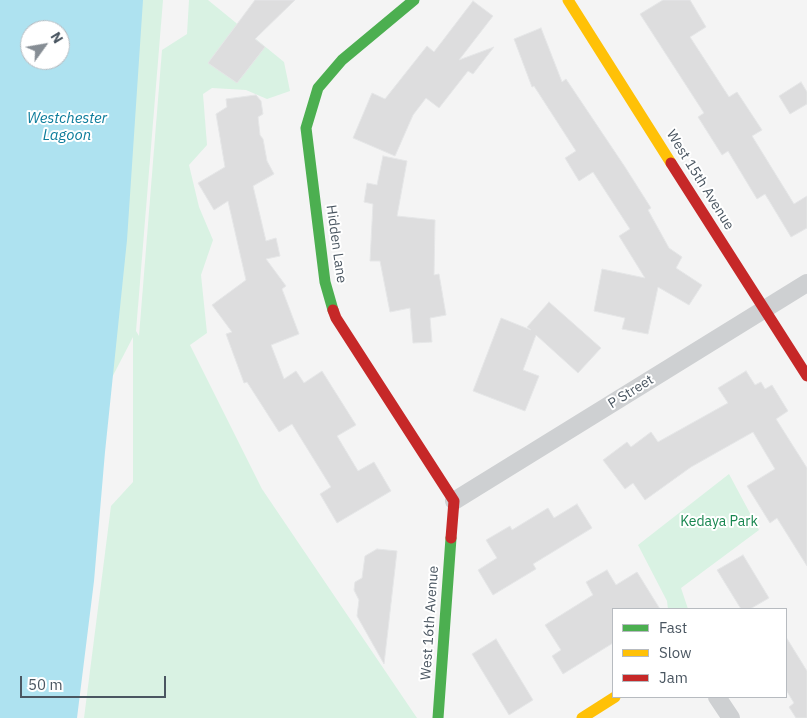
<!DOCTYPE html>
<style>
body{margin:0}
#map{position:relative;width:807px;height:718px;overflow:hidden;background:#f4f4f4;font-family:"IBM Plex Sans",sans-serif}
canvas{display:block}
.legend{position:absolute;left:612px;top:608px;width:175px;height:90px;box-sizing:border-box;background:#fff;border:1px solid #b7bbc0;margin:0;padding:6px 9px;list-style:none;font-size:15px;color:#4a5661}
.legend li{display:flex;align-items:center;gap:10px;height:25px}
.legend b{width:25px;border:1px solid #b7bbc0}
.north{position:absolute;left:20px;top:20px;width:50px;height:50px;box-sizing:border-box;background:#fff;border:1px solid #b7bbc0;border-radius:50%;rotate:58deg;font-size:14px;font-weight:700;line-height:20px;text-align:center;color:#4a5661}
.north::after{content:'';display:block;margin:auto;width:18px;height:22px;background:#868d94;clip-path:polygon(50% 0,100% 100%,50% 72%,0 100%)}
.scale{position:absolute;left:20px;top:676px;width:146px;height:22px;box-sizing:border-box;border:2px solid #4a5661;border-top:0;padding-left:6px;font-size:15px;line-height:18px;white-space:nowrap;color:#4a5661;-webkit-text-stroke:4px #fff;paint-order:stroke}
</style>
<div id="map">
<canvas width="807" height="718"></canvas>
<ul class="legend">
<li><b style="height:6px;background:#4caf50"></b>Fast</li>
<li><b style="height:6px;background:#ffc107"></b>Slow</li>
<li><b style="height:6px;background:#c62828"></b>Jam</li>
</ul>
<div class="north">N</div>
<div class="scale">50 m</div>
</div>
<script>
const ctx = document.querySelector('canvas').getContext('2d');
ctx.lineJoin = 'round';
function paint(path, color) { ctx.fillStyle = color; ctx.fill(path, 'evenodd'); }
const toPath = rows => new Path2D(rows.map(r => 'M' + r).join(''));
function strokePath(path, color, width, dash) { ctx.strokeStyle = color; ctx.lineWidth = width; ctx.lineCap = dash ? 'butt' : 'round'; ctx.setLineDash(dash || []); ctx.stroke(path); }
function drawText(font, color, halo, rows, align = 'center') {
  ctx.font = font + ' "IBM Plex Sans",sans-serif'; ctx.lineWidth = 4; ctx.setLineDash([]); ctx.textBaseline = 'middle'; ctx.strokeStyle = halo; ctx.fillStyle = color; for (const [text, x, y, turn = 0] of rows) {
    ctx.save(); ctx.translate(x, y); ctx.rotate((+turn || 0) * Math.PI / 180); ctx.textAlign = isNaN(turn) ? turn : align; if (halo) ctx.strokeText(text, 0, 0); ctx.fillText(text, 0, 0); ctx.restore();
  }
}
const green = toPath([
 [117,0,163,0,136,331,139,336,162,50,187,34,189,0,208,0,284,62,290,91,267,99,246,90,212,88,203,94,207,145,189,165,199,207,213,240,201,275,207,333,190,345,262,489,417,718,84,718,111,506,133,482,133,337,90,420],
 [729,474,759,530,681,588,688,609,668,609,667,601,638,545]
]);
const water = toPath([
 [0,0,143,0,127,240,105,452,94,581,77,718,0,718],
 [30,30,60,30,60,60,30,60]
]);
const building = toPath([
 [255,0,295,0,255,39,265,47,237,83,208,63,255,0],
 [663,0,690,0,706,27,690,37,729,97,737,92,762,130,752,136,794,204,807,196,807,228,791,237,765,194,757,199,728,151,722,155,698,117,704,113,640,14,663,0],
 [473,1,493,16,459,60,494,47,473,74,468,71,439,108,426,98,413,115,395,156,353,138,372,93,385,99,427,46,434,52,473,1],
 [541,28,562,82,566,79,625,167,651,208,648,210,669,248,682,257,676,268,702,285,689,305,658,287,648,334,622,329,625,318,594,311,602,269,645,278,619,236,630,229,593,172,579,181,565,158,576,151,534,86,532,87,514,39,541,28],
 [801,82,807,92,807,104,790,114,779,96,801,82],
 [256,95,261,101,263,114,258,117,260,135,263,139,267,161,274,174,253,186,266,241,276,238,280,256,266,259,286,286,282,289,299,334,271,345,284,379,296,371,304,383,322,371,356,425,337,436,358,471,374,462,391,491,337,523,320,494,331,487,292,424,279,432,247,382,244,383,226,334,232,332,212,305,246,280,228,201,214,210,198,183,225,167,216,114,227,107,226,99,256,95],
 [383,156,407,161,397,216,435,220,434,275,439,274,446,315,430,318,432,342,413,343,410,308,390,312,380,261,370,261,373,204,364,202,367,183,377,185,383,156],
 [549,302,601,348,578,373,536,335,523,370,539,376,525,411,473,391,501,318,531,330,527,327,549,302],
 [746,371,755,385,761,382,765,389,772,385,788,411,776,419,807,468,807,566,777,518,770,523,747,486,775,469,753,432,691,467,645,500,633,483,625,489,603,460,627,442,631,447,651,432,658,442,728,403,718,388,746,371],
 [577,504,592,528,533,564,536,569,493,595,478,570,497,558,486,540,510,526,512,530,548,508,554,518,577,504],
 [377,549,397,551,384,664,357,616,359,600,354,590,355,582,362,578,365,556,377,549],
 [743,555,769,598,750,609,741,609,717,570,743,555],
 [607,570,616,585,637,572,660,609,613,609,613,643,563,674,552,656,561,650,545,625,593,595,586,582,607,570],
 [786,637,807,671,807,718,796,718,789,707,794,703,786,690,786,637],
 [496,639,533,700,509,715,472,654,496,639]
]);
const street = toPath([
 [454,501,807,283],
 [717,697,731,718]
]);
const fast = toPath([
 [333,310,325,282,306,128,318,88,342,60,414,0],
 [438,718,451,538]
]);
const slow = toPath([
 [568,0,671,163],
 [582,718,615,697]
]);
const jam = toPath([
 [671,163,807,376],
 [333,310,336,318,454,501,451,538]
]);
const streetNames = [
 ["West 15th Avenue",700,180,58],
 ["Hidden Lane",336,244,82],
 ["P Street",631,392,-32],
 ["West 16th Avenue",430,623,-86]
];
const parkNames = [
 ["Kedaya Park",719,522]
];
const waterNames = [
 ["Westchester",67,119],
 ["Lagoon",67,136]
];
paint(green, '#d9f2e3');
paint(water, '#aee2f0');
paint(building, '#ddddde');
strokePath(building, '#e5e6e7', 1);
strokePath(street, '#ced0d2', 18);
strokePath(fast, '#4caf50', 11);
strokePath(slow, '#ffc107', 11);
strokePath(jam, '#c62828', 11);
drawText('14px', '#4a5661', '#fff', streetNames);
drawText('14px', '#17864f', '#fff', parkNames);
drawText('italic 15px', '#0c7c9b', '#fff', waterNames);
</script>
